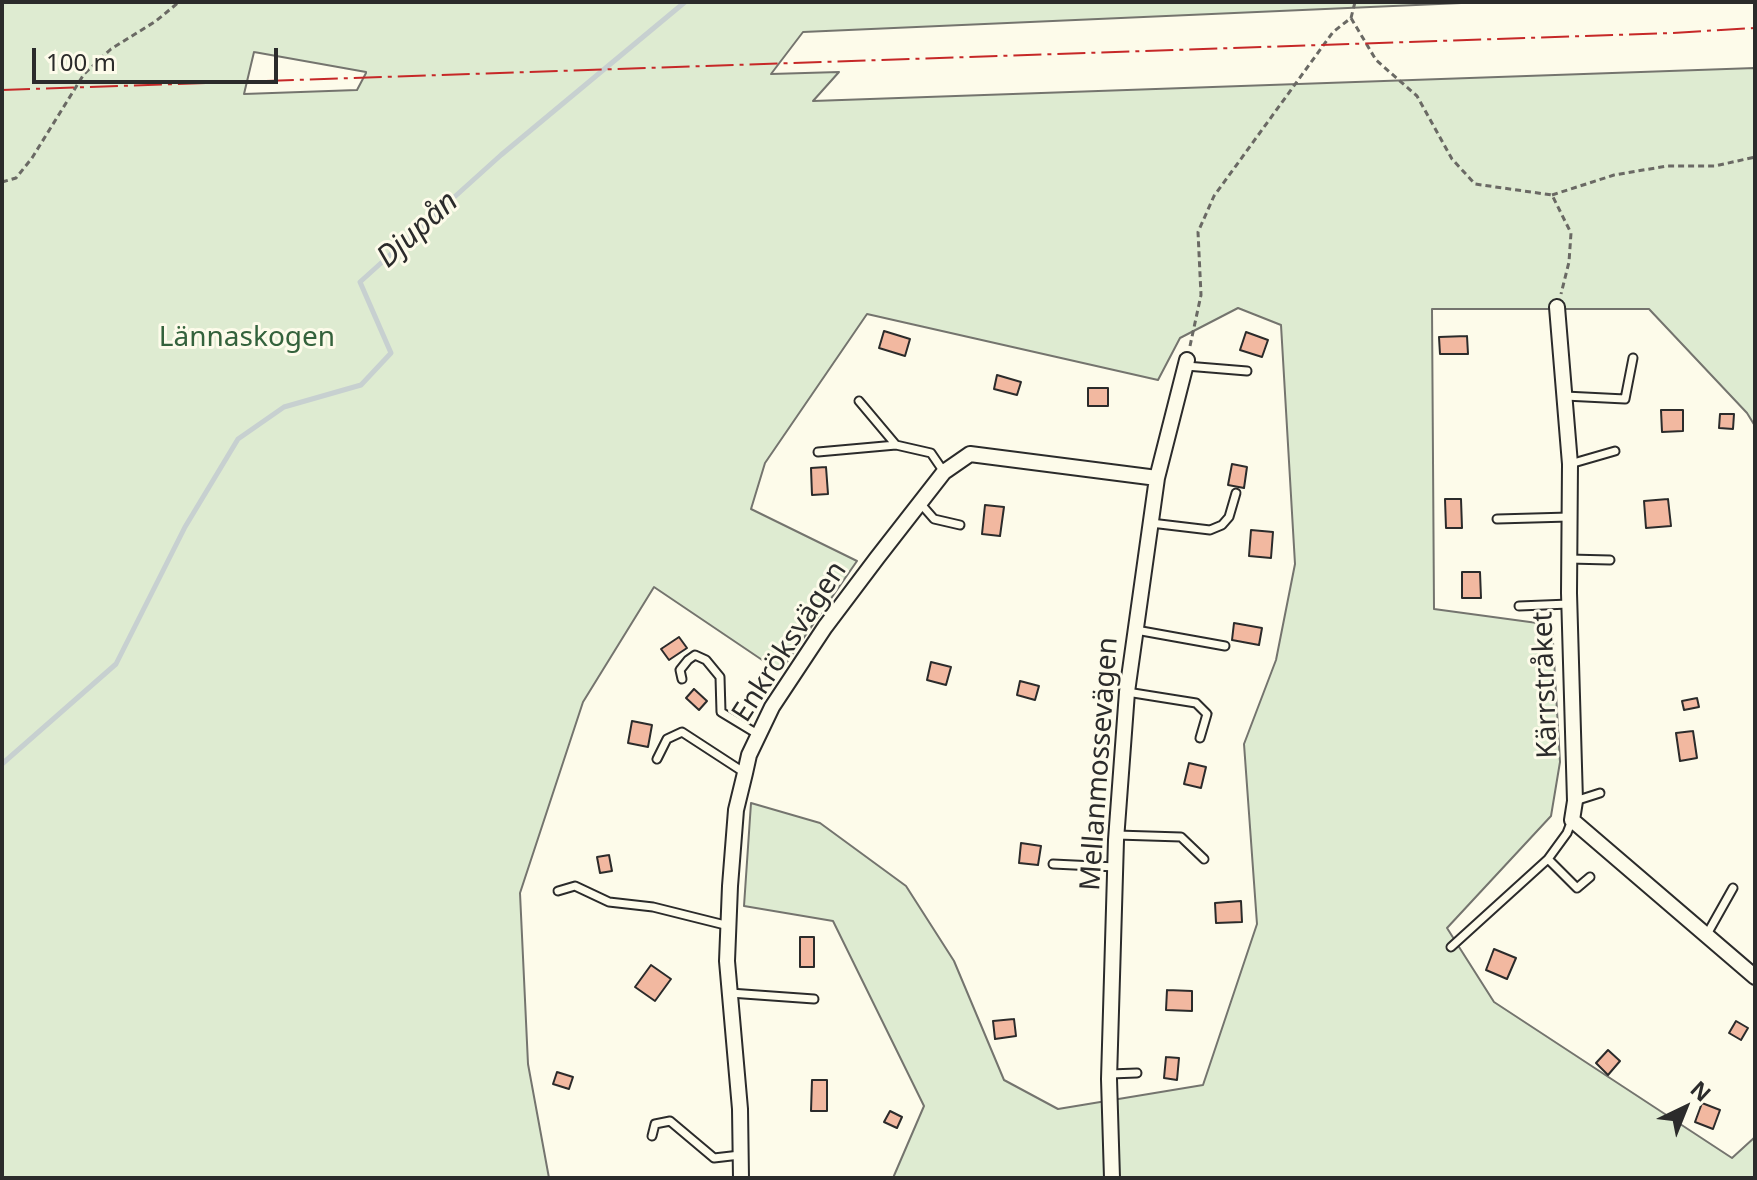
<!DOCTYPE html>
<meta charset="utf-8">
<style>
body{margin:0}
#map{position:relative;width:1757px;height:1180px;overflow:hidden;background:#fdfbea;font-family:"Noto Sans",sans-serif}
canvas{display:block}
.frame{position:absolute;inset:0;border:4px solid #2b2b2b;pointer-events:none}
.north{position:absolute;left:1645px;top:1068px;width:80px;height:80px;-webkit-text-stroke:6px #fdfbea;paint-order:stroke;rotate:43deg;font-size:22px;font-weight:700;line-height:32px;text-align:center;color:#2b2b2b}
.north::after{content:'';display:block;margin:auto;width:28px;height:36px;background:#2b2b2b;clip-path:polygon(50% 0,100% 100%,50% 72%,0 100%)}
.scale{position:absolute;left:32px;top:48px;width:246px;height:36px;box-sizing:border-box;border:4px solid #2b2b2b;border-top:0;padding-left:10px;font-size:24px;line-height:28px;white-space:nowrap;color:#2b2b2b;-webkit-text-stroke:6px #fdfbea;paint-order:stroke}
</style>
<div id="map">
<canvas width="1757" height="1180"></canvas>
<div class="frame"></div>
<div class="north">N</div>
<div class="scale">100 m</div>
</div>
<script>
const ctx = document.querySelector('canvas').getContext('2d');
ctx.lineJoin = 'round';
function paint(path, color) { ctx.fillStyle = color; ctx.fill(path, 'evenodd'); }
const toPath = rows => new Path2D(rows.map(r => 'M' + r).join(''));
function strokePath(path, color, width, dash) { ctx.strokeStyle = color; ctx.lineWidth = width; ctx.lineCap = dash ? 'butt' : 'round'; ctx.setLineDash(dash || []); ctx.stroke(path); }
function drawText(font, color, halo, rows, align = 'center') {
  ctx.font = font + ' "Noto Sans",sans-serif'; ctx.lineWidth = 6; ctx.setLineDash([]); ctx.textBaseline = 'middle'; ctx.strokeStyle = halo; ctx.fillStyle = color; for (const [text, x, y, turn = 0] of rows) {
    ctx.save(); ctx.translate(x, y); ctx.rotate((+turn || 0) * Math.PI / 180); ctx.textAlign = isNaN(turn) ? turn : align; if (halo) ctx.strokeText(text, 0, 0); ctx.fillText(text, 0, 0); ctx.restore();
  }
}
const green = toPath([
 [2,2,1484,2,803,32,771,74,839,72,813,101,1755,68,1755,426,1747,413,1649,309,1432,309,1434,609,1552,625,1560,762,1551,816,1447,928,1494,1002,1732,1158,1755,1137,1755,1178,893,1178,924,1106,833,921,744,906,751,803,820,823,906,886,954,961,1004,1080,1058,1109,1203,1085,1257,924,1244,744,1276,660,1295,564,1281,325,1238,308,1180,338,1158,380,867,314,765,463,751,509,857,561,780,672,654,587,583,702,520,893,528,1064,549,1178,2,1178,2,2],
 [254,52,366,72,366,73,357,90,244,94,254,52]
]);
const stream = toPath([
 [2,764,116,664,185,527,238,439,284,407,361,385,391,353,360,282,501,155,685,2]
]);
const building = toPath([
 [884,331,910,339,905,356,879,348,884,331],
 [1246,332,1268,340,1262,357,1240,350,1246,332],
 [1467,336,1468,354,1440,354,1439,337,1467,336],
 [997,375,1021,382,1017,395,994,389,997,375],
 [1088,388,1108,388,1108,406,1088,406,1088,388],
 [1661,410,1683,410,1683,431,1662,432,1661,410],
 [1720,414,1734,414,1733,429,1719,428,1720,414],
 [1232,464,1247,467,1244,488,1228,485,1232,464],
 [826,467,828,494,812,495,811,468,826,467],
 [1445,499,1461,499,1462,528,1446,528,1445,499],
 [1668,499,1671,526,1646,528,1644,501,1668,499],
 [985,505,1004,507,1000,536,982,534,985,505],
 [1251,530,1273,532,1271,558,1249,556,1251,530],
 [1462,572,1480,572,1481,598,1462,598,1462,572],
 [1234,623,1262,628,1259,645,1232,640,1234,623],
 [679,637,687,648,669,660,661,649,679,637],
 [931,662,951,667,946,685,927,680,931,662],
 [1020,681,1039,686,1035,700,1017,695,1020,681],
 [694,689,707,701,699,710,686,698,694,689],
 [1697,698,1699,707,1684,710,1682,701,1697,698],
 [632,721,652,725,648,747,628,743,632,721],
 [1693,731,1697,758,1680,761,1676,733,1693,731],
 [1189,763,1206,767,1201,788,1184,784,1189,763],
 [1021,843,1041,846,1038,865,1019,863,1021,843],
 [609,855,612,871,600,873,597,857,609,855],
 [1241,901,1242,922,1216,923,1215,903,1241,901],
 [800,937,814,937,814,967,800,967,800,937],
 [1494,949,1516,958,1507,979,1486,970,1494,949],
 [651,965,671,979,655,1001,635,987,651,965],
 [1167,990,1192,991,1192,1011,1166,1010,1167,990],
 [1014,1019,1016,1036,995,1039,993,1021,1014,1019],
 [1736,1021,1748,1028,1741,1040,1729,1033,1736,1021],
 [1608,1050,1620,1061,1608,1075,1596,1063,1608,1050],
 [1166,1057,1179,1058,1177,1080,1164,1078,1166,1057],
 [557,1072,573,1077,569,1089,553,1084,557,1072],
 [812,1080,827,1080,827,1111,811,1111,812,1080],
 [1702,1103,1720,1110,1713,1129,1695,1122,1702,1103],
 [890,1111,902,1117,897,1128,884,1122,890,1111]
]);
const path = toPath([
 [1351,18,1376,60,1417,96,1452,159,1475,184,1552,195,1571,233,1569,262,1561,294],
 [2,182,16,178,32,158,84,74,111,49,156,21,179,2],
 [1552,195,1614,175,1667,166,1715,166,1755,157],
 [1190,346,1201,295,1198,232,1214,196,1333,32,1351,18,1355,2]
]);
const service = toPath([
 [1186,366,1247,371],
 [1565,396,1625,399,1633,358],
 [859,401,896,445],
 [818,452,896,445,931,453,944,472],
 [1570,464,1615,451],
 [920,503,934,519,960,525],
 [1497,519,1569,517],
 [1151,523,1210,530,1222,525,1229,517,1236,493],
 [1569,559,1610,560],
 [1519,606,1569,604],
 [1136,630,1225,646],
 [682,679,680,670,688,660,695,655,706,660,720,677,721,712,759,735],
 [1127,692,1196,703,1207,714,1200,738],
 [657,759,667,739,682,732,745,773],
 [1575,801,1600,793],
 [1117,835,1181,837,1204,859],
 [1548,859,1577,888,1590,877],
 [1053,864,1116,867],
 [558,891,575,886,609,902,653,907,729,926],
 [1706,936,1733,888],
 [1451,947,1548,859,1567,833,1572,820],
 [730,993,814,999],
 [1110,1074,1137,1073],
 [652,1136,655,1124,670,1121,714,1158,740,1155]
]);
const minor = toPath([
 [1557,307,1570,464,1569,593,1575,801,1572,820,1755,977],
 [741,1178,740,1109,727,961,730,886,736,810,745,773,749,755,772,707,825,627,877,558,944,472,970,454,1157,478],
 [1112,1178,1109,1079,1116,840,1127,692,1157,478,1187,360]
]);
const power = toPath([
 [2,90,1671,33,1755,28]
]);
const parkNames = [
 ["Lännaskogen",247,338]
];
const streetNames = [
 ["Enkröksvägen",790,642,-57],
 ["Kärrstråket",1546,685,-92],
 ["Mellanmossevägen",1100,764,-86]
];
const waterNames = [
 ["Djupån",418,230,-42]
];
paint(green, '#deebd1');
strokePath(green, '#74746e', 2);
strokePath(stream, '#c7d0d0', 5);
paint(building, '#f2b8a0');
strokePath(building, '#2b2b2b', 2);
strokePath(service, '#2b2b2b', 11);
strokePath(minor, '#2b2b2b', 18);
strokePath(path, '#6a6964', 3, [6, 4]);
strokePath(service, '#fdfbea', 7);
strokePath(minor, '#fdfbea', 14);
strokePath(power, '#c62828', 2, [28, 6, 4, 6]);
drawText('28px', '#34623c', '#fdfbea', parkNames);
drawText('28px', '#2b2b2b', '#fdfbea', streetNames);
drawText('italic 30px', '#2b2b2b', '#fdfbea', waterNames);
</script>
